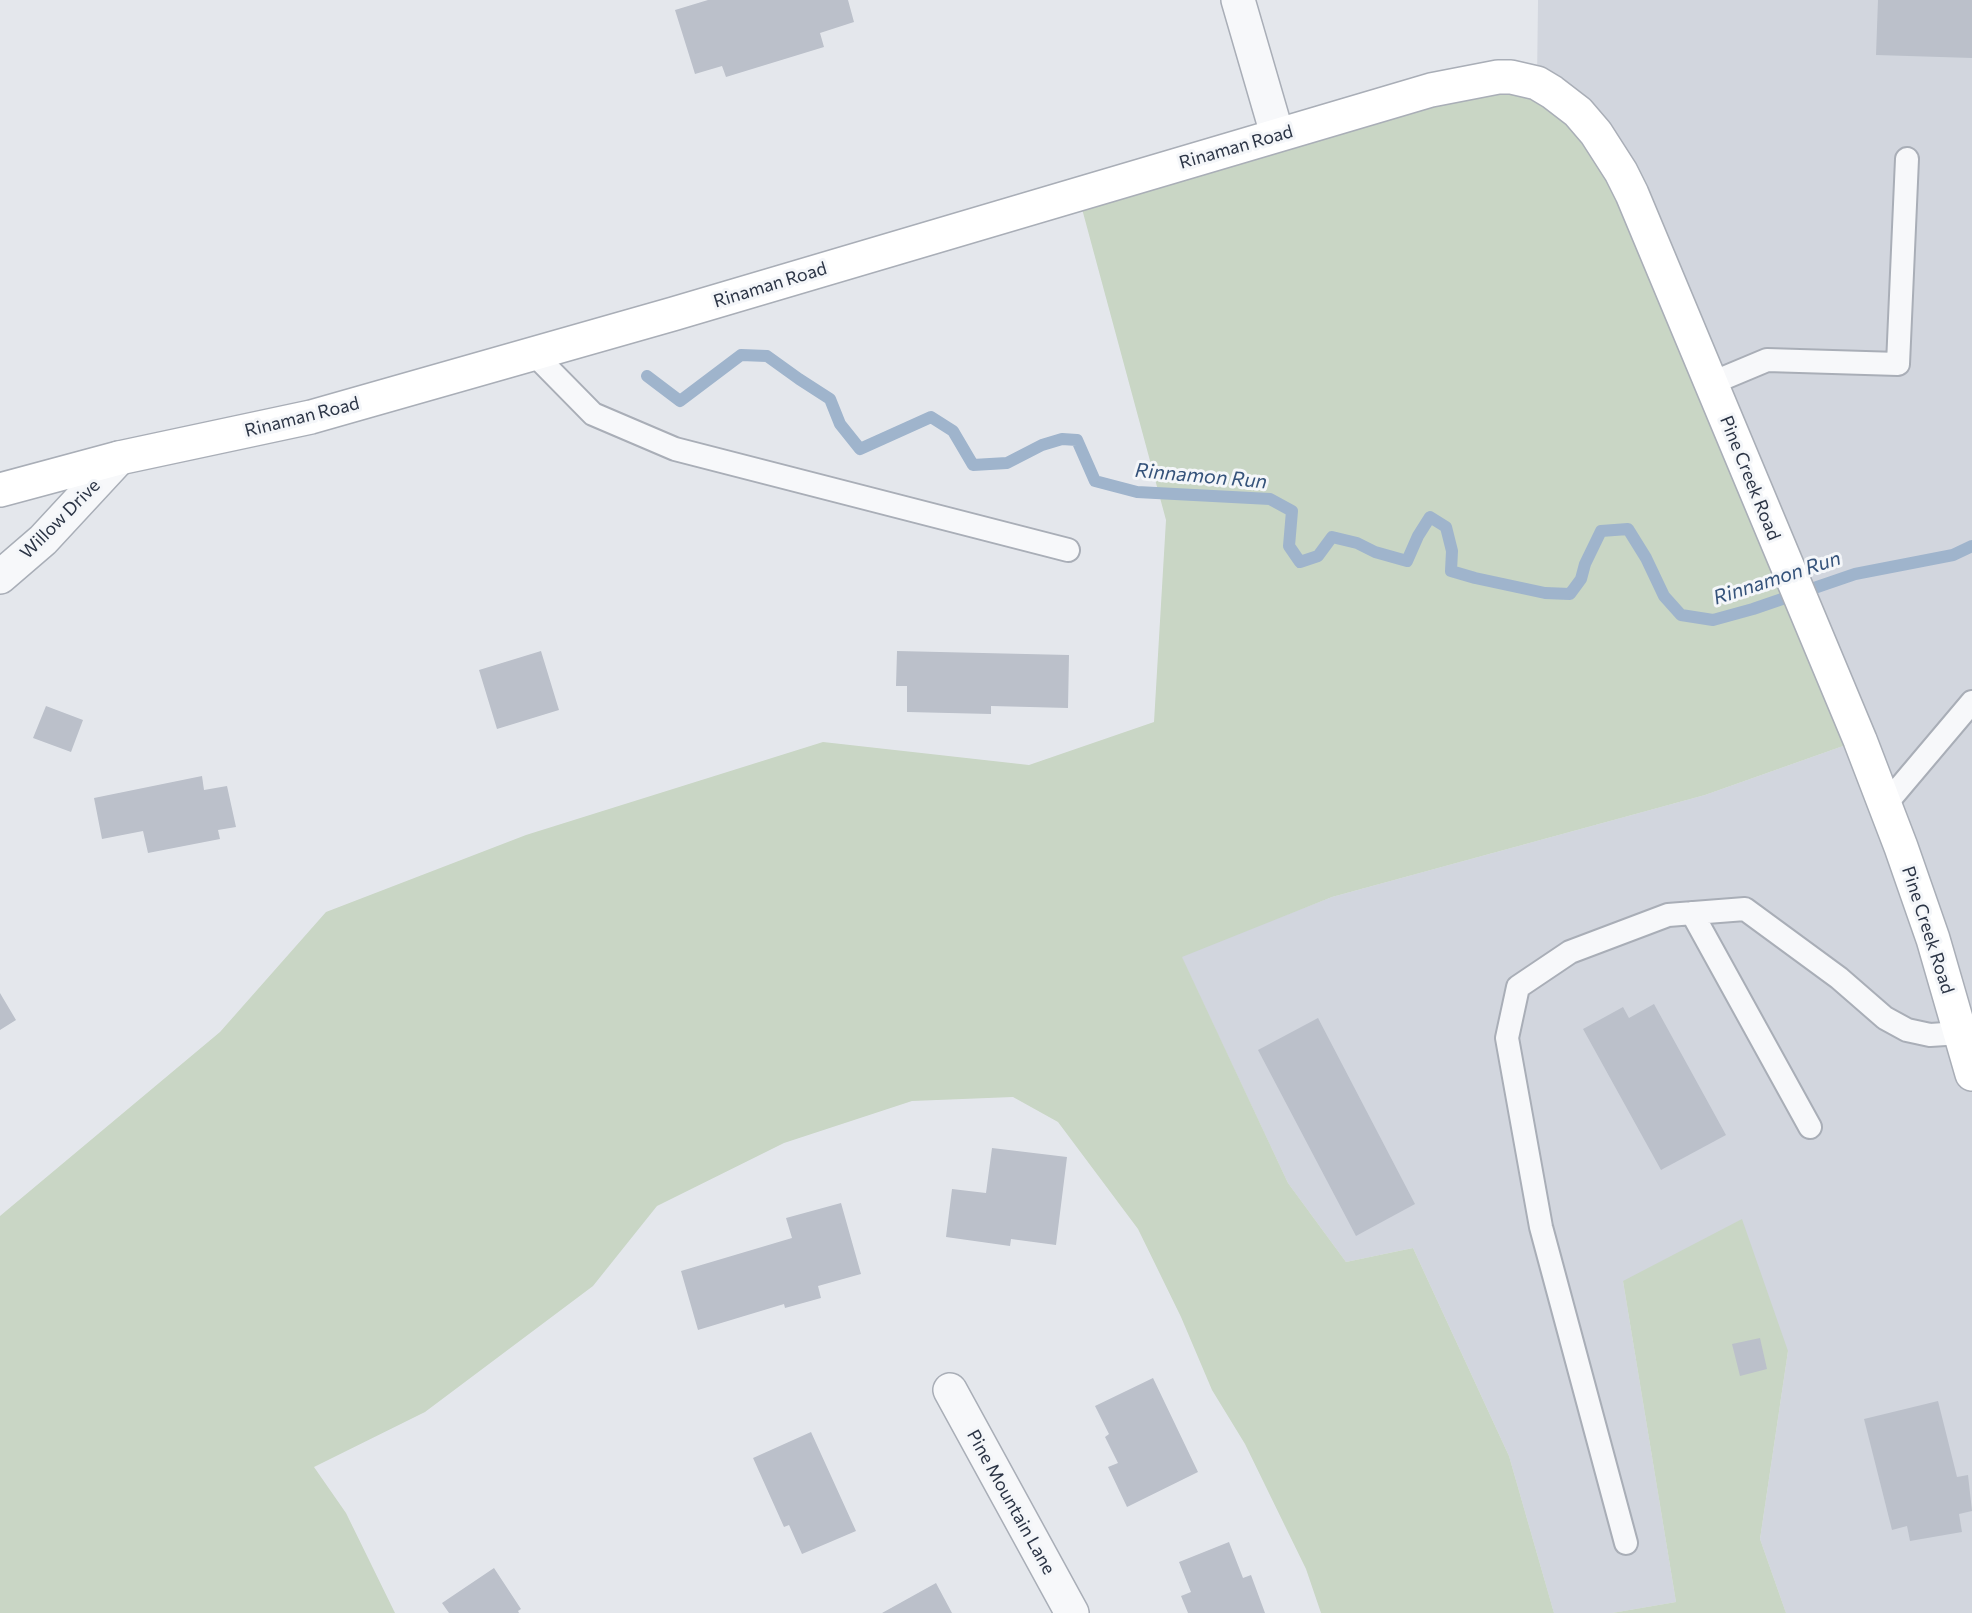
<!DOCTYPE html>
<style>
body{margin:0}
canvas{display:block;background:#e4e7ec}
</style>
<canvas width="1972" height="1613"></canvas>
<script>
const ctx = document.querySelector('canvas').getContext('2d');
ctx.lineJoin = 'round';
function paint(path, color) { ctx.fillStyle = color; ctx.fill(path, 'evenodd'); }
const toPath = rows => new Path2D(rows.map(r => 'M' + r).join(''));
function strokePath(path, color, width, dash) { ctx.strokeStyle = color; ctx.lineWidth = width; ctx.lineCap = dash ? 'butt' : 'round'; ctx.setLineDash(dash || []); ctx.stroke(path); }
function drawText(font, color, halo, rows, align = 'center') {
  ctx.font = font + ' Commissioner,sans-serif'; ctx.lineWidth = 6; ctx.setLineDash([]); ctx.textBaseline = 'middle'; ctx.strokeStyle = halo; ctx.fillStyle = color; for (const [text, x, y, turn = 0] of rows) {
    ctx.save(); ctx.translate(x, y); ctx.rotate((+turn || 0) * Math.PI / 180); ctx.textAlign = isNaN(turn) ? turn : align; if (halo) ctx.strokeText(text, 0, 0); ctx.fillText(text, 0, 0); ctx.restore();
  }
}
const built = toPath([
 [1538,0,1972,0,1972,1613,1786,1613,1760,1539,1788,1351,1623,1281,1676,1602,1612,1613,1554,1613,1509,1456,1413,1248,1346,1262,1288,1183,1181,956,1332,897,1705,795,1860,740,1537,83]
]);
const green = toPath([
 [1480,80,1578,112,1860,740,1705,795,1332,897,1182,957,1288,1183,1346,1262,1413,1248,1509,1456,1554,1613,1321,1613,1306,1569,1245,1444,1212,1390,1181,1317,1138,1229,1058,1122,1013,1097,912,1101,784,1143,657,1206,593,1286,425,1412,314,1467,346,1513,395,1613,0,1613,0,1216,220,1032,326,912,526,835,823,742,1029,765,1154,722,1166,520,1078,194],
 [1742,1219,1788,1351,1760,1539,1786,1613,1612,1613,1676,1602,1623,1281]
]);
const stream = toPath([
 [647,376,680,401,741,355,767,356,799,379,830,399,840,424,860,449,931,417,953,431,973,465,1007,463,1042,445,1062,439,1077,440,1095,481,1137,492,1270,499,1292,511,1289,546,1300,562,1318,556,1332,537,1357,543,1375,552,1407,561,1418,536,1430,517,1446,527,1452,551,1451,571,1475,578,1545,593,1570,594,1581,579,1585,564,1601,531,1628,529,1646,558,1664,596,1681,615,1713,620,1753,609,1855,574,1953,555,1972,546]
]);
const building = toPath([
 [708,0,848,0,854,22,820,33,824,47,726,77,722,66,695,74,675,10],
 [1878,0,1972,0,1972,58,1876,55],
 [541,651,559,710,497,729,479,670],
 [897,651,1069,655,1068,708,991,706,991,714,907,712,907,686,896,686],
 [46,706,83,720,71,752,33,738],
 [202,776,204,790,227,786,236,827,218,830,220,839,148,853,143,831,102,839,94,798],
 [0,993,16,1020,0,1030],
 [1654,1004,1726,1135,1661,1170,1583,1029,1623,1007,1629,1018],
 [1318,1018,1415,1204,1356,1236,1258,1050],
 [992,1148,1067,1157,1056,1245,1011,1239,1010,1246,946,1237,952,1189,986,1193],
 [841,1203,861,1274,818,1286,821,1298,785,1308,784,1304,698,1330,681,1271,792,1238,786,1218],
 [1760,1338,1767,1369,1740,1376,1732,1344],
 [1153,1378,1198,1472,1127,1507,1108,1467,1118,1463,1105,1437,1109,1434,1095,1406],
 [1938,1401,1957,1477,1968,1475,1972,1511,1959,1514,1962,1532,1910,1541,1907,1526,1892,1530,1864,1419],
 [811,1432,856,1531,802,1554,789,1525,784,1527,753,1458],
 [1229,1542,1243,1578,1251,1575,1265,1613,1188,1613,1181,1596,1191,1592,1179,1562],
 [494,1568,521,1609,518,1611,519,1613,449,1613,442,1603],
 [936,1583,952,1613,882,1613]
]);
const lane = toPath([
 [533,353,593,414,675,449,1068,550],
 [1712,383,1767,360,1898,364,1907,159],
 [1885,805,1972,702],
 [1692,913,1810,1127],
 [1626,1543,1541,1227,1507,1038,1518,987,1570,952,1668,915,1745,909,1839,978,1885,1018,1907,1030,1930,1035,1961,1033]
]);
const street = toPath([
 [1238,0,1277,134],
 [0,577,43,540,119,458],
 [950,1390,1072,1613]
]);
const secondary = toPath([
 [0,490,119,458,311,417,673,314,1431,90,1498,77,1511,77,1537,83,1552,92,1578,112,1596,133,1621,172,1632,194,1860,740,1901,847,1933,939,1972,1074]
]);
const streetNames = [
 ["Rinaman Road",1236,147,-16],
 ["Rinaman Road",770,285,-17],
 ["Rinaman Road",302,417,-14],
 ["Pine Creek Road",1750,478,68],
 ["Willow Drive",60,519,-45],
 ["Pine Creek Road",1928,930,72],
 ["Pine Mountain Lane",1011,1502,61]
];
const waterNames = [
 ["Rinnamon Run",1201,476,5],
 ["Rinnamon Run",1777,578,-18]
];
paint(built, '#d2d6de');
paint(green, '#c9d6c5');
strokePath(stream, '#9fb4cc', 12);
paint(building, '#bbc0ca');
strokePath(lane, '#a9aeb7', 26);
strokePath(street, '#a9aeb7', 36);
strokePath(secondary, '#a9aeb7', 36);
strokePath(lane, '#f7f8fa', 22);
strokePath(street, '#f7f8fa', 33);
strokePath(secondary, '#fff', 33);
drawText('18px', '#2b3445', '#f4f6f9', streetNames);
drawText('italic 20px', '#34527a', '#f4f6f9', waterNames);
</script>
